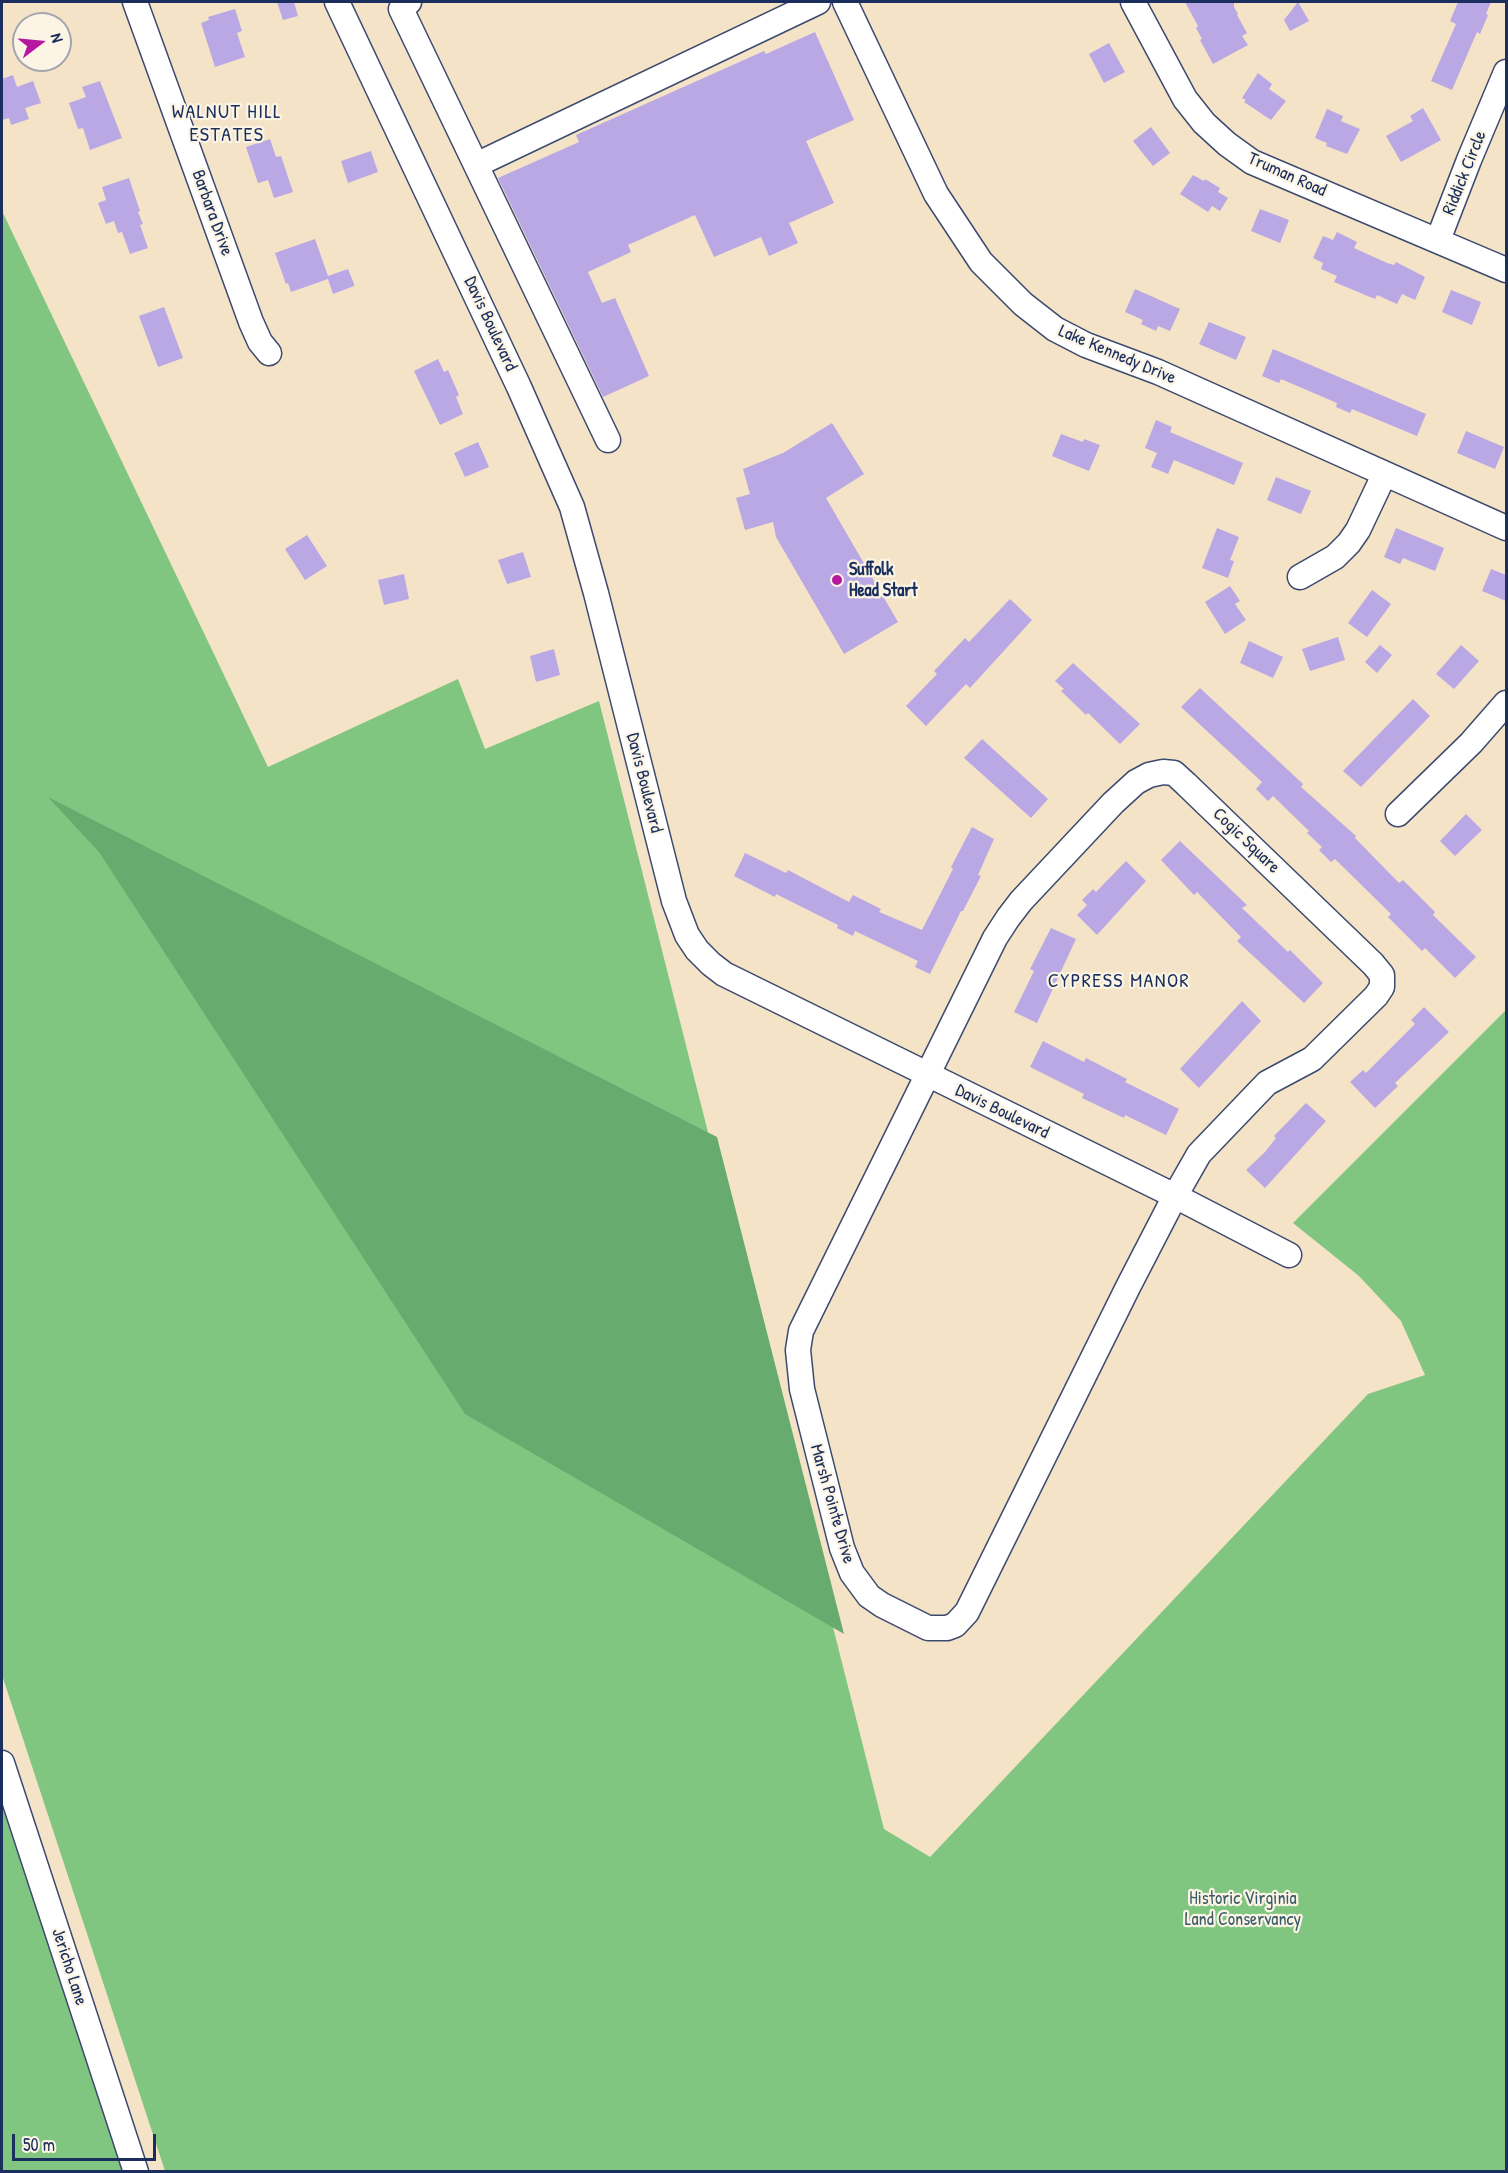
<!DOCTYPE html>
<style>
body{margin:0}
#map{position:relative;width:1508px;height:2173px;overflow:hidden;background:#f4e3c7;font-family:"Patrick Hand",sans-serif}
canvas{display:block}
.frame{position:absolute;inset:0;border:3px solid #1b2f5e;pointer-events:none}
.north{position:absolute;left:12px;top:12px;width:60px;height:60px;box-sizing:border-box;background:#fcf5e5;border:2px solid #a2a6af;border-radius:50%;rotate:74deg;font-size:16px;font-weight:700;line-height:24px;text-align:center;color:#1b2f5e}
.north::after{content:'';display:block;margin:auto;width:21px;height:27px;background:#b5179e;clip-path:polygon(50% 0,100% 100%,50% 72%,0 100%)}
.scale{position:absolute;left:12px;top:2134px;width:144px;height:27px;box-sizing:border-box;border:3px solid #1b2f5e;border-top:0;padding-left:8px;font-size:18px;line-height:21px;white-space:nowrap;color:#1b2f5e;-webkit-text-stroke:4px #fcf5e5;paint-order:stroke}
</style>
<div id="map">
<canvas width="1508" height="2173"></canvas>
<div class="frame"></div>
<div class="north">N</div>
<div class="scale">50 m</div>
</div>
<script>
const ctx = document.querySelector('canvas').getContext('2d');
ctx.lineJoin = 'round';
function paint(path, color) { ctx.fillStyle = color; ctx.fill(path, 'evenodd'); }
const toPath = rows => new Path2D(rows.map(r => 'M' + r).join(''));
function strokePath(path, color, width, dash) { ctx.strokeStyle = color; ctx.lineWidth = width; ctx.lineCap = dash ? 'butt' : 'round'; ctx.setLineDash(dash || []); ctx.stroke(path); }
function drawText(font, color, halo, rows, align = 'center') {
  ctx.font = font + ' "Patrick Hand",sans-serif'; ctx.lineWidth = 4.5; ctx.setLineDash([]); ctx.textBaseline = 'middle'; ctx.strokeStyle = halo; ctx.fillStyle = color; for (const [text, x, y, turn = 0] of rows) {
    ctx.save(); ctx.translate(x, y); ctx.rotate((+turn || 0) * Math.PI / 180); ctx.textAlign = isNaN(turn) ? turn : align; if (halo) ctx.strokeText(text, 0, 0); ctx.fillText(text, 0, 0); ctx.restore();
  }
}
const green = toPath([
 [2,211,268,767,458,679,485,749,599,701,884,1829,930,1857,1368,1394,1425,1375,1401,1321,1359,1276,1293,1223,1506,1010,1506,2171,165,2171,2,1675],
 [2,1776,135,2171,2,2171]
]);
const forest = toPath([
 [48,797,717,1137,844,1634,465,1414,99,852]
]);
const building = toPath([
 [277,2,294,2,298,16,283,20],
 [1185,2,1234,2,1234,7,1238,14,1237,15,1247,33,1242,36,1248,45,1213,64,1200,40,1202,39,1196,28,1198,26],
 [1298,2,1309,21,1290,31,1284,20],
 [1458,2,1491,2,1486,14,1488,15,1480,34,1477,32,1452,90,1431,81,1456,24,1450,21],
 [235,9,242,31,237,33,245,57,215,67,201,23,209,20,208,17],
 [815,32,854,120,806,141,834,203,789,223,798,243,769,256,761,237,714,257,695,215,628,245,631,252,588,272,602,303,615,298,649,376,603,397,498,178,579,142,576,135,764,51,766,54],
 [1109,43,1125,72,1104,83,1089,54],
 [1258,73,1272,84,1269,89,1286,101,1271,120,1244,102,1246,100,1242,98],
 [13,75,17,87,33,81,41,103,25,108,29,119,11,125,9,118,2,120,2,79],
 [100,81,122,138,90,150,83,128,78,129,69,103,86,97,82,87],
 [1423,108,1441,140,1401,162,1386,136,1413,121,1410,116],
 [1327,109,1343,116,1341,121,1360,129,1347,154,1326,146,1327,143,1315,138],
 [1151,127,1170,153,1153,166,1133,141],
 [270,139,276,157,281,156,293,192,274,198,268,180,258,183,246,147],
 [371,151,378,172,348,183,341,161],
 [1193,175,1204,181,1205,179,1220,188,1218,192,1228,198,1220,211,1212,206,1208,212,1180,194],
 [129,178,140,211,138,212,143,224,140,225,148,248,130,254,122,232,118,233,114,221,106,224,98,203,106,200,102,187],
 [1260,209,1289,220,1280,243,1251,231],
 [1337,232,1357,242,1354,248,1387,263,1394,265,1396,262,1425,277,1415,300,1402,294,1397,304,1377,295,1375,299,1334,282,1337,276,1321,269,1323,263,1313,258,1323,236,1333,240],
 [315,239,328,276,348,269,354,284,354,286,333,294,328,279,291,292,288,283,286,284,275,253],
 [1135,289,1180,309,1170,331,1158,326,1156,331,1141,324,1143,320,1125,312],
 [1451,290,1481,302,1472,325,1442,312],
 [164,307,183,358,158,367,139,316],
 [1209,322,1246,337,1236,360,1199,344],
 [1273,349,1426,414,1417,436,1352,409,1350,413,1336,407,1337,403,1281,379,1279,383,1262,376],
 [438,359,444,372,448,370,459,395,456,397,463,414,440,425,414,371],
 [1156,420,1172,427,1170,432,1243,463,1234,485,1174,460,1168,474,1151,467,1157,453,1145,448],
 [832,423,864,474,826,498,898,622,844,654,776,537,773,522,745,530,736,498,750,494,743,469,783,453],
 [1466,431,1504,447,1495,469,1457,453],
 [1061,434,1083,442,1084,439,1100,445,1089,471,1052,456],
 [478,442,489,467,465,477,454,453],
 [1276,477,1311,491,1301,514,1267,500],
 [1217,528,1239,537,1230,560,1234,561,1228,578,1202,568],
 [1396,528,1444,548,1435,571,1403,558,1400,564,1384,557],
 [307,535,327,566,305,580,285,549],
 [523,552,531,577,507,584,498,560],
 [1491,569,1506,575,1506,601,1482,591],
 [404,574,409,599,384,605,378,580],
 [1230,586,1240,601,1235,604,1246,620,1225,634,1205,602],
 [1372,590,1391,604,1367,637,1348,623],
 [1010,599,1032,620,970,688,966,684,926,726,906,706,937,674,934,671,965,638,969,642],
 [1338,637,1345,660,1310,671,1302,649],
 [1249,641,1283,657,1273,678,1240,663],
 [1380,645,1392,655,1377,673,1365,662],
 [1461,645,1479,661,1454,689,1436,674],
 [554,649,560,675,536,682,530,656],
 [1073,663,1140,724,1120,744,1088,713,1086,715,1061,691,1064,689,1055,681],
 [1200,688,1303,784,1301,787,1356,836,1355,838,1399,883,1403,880,1435,912,1433,915,1476,957,1455,978,1425,948,1422,951,1388,917,1391,914,1335,859,1331,862,1319,850,1322,847,1307,833,1309,831,1273,796,1268,801,1256,789,1262,782,1181,707],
 [1413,699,1430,716,1361,787,1343,771],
 [982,739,1048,799,1031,818,964,758],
 [1466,814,1482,830,1455,856,1440,841],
 [972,827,994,839,978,875,981,876,963,911,961,911,930,974,915,967,918,961,855,931,853,936,837,928,838,925,776,894,775,897,734,876,745,853,786,873,788,870,849,902,853,895,881,909,879,912,922,930,953,869,951,867],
 [1180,841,1247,905,1242,908,1288,952,1290,950,1323,983,1304,1003,1237,941,1241,937,1197,892,1194,895,1161,860],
 [1126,861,1146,881,1097,935,1077,915,1087,905,1082,900,1093,889,1096,892],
 [1051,928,1076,939,1037,1023,1014,1012,1034,971,1030,969],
 [1242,1001,1261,1021,1199,1088,1180,1069],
 [1424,1007,1449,1032,1395,1083,1398,1086,1375,1108,1350,1082,1363,1070,1366,1073,1415,1024,1411,1020],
 [1043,1041,1084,1062,1086,1058,1127,1079,1125,1082,1179,1109,1166,1135,1125,1115,1124,1118,1082,1098,1084,1094,1030,1067],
 [1306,1103,1326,1121,1265,1188,1246,1170,1265,1152,1276,1138,1274,1136]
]);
const minor = toPath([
 [135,2,251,322,260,342,269,353],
 [337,2,519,387,572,507,596,593,674,901,687,935,697,950,711,964,724,974,1175,1196,1289,1255],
 [409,2,401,9,608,440],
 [845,2,936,194,981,262,1023,304,1055,329,1086,345,1158,372,1506,528],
 [1133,2,1185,99,1204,123,1227,144,1252,162,1506,270],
 [476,165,818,2],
 [1438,240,1469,160,1506,72],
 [1300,577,1335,557,1349,543,1358,530,1384,475],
 [1163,772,1174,773,1186,784,1373,964,1382,975,1382,987,1376,996,1312,1059,1267,1083,1199,1154,1175,1196,1128,1287,967,1612,955,1625,947,1628,928,1628,882,1605,869,1596,852,1573,842,1548,802,1389,798,1350,801,1331,995,938,1008,918,1021,901,1113,803,1136,782,1149,775,1163,772],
 [1398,814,1471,743,1506,703],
 [2,1763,136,2172]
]);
const markers = [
 [837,580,6,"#b5179e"]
];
const streetNames = [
 ["Riddick Circle",1465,173,-68],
 ["Truman Road",1287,175,24],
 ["Barbara Drive",212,213,70],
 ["Davis Boulevard",490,324,65],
 ["Lake Kennedy Drive",1117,355,23],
 ["Davis Boulevard",644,783,76],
 ["Cogic Square",1246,841,44],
 ["Davis Boulevard",1002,1112,26],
 ["Marsh Pointe Drive",832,1504,74],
 ["Jericho Lane",69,1967,72]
];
const poiNames = [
 ["Suffolk",849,570],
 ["Head Start",849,591]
];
const parkNames = [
 ["Historic Virginia",1243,1899],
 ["Land Conservancy",1243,1920]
];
const neighbourhoodNames = [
 ["WALNUT HILL",227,113],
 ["ESTATES",227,136],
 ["CYPRESS MANOR",1119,982]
];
paint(green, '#80c681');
paint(forest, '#68ab6f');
paint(building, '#b9a8e4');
strokePath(minor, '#3c4a6e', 27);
strokePath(minor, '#fff', 24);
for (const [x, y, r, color] of markers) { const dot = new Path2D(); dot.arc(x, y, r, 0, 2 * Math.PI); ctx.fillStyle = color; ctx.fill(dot); strokePath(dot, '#fcf5e5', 2); }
drawText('18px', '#1b2f5e', '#fcf5e5', streetNames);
drawText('bold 18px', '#1b2f5e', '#fcf5e5', poiNames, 'left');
drawText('18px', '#395c68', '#fcf5e5', parkNames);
ctx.letterSpacing = '1.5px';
drawText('20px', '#1b2f5e', '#fcf5e5', neighbourhoodNames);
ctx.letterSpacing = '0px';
</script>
